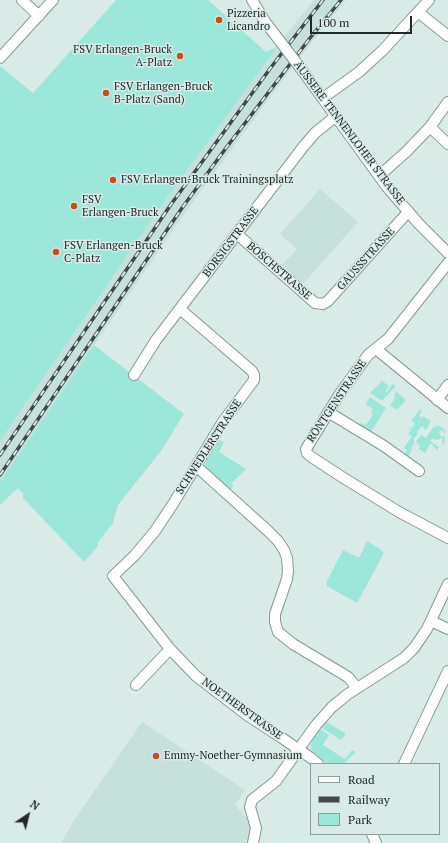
<!DOCTYPE html>
<meta charset="utf-8">
<style>
body{margin:0}
#map{position:relative;width:448px;height:843px;overflow:hidden;background:#d9ebe7;font-family:"PT Serif",serif}
canvas{display:block}
.legend{position:absolute;left:310px;top:763px;width:130px;height:72px;box-sizing:border-box;background:#d9ebe7;border:1px solid #8f9d9a;margin:0;padding:5px 7px;list-style:none;font-size:12px;color:#212826}
.legend li{display:flex;align-items:center;gap:8px;height:20px}
.legend b{width:20px;border:1px solid #8f9d9a}
.north{position:absolute;left:8px;top:795px;width:40px;height:40px;-webkit-text-stroke:3px #d9ebe7;paint-order:stroke;rotate:35deg;font-size:11px;font-weight:700;line-height:16px;text-align:center;color:#212826}
.north::after{content:'';display:block;margin:auto;width:14px;height:18px;background:#212826;clip-path:polygon(50% 0,100% 100%,50% 72%,0 100%)}
.scale{position:absolute;left:310px;top:16px;width:102px;height:18px;box-sizing:border-box;border:2px solid #212826;border-top:0;padding-left:5px;font-size:12px;line-height:14px;white-space:nowrap;color:#212826;-webkit-text-stroke:3px #d9ebe7;paint-order:stroke}
</style>
<div id="map">
<canvas width="448" height="843"></canvas>
<ul class="legend">
<li><b style="height:5px;background:#fff"></b>Road</li>
<li><b style="height:5px;background:#404947"></b>Railway</li>
<li><b style="height:11px;background:#9be7d9"></b>Park</li>
</ul>
<div class="north">N</div>
<div class="scale">100 m</div>
</div>
<script>
const ctx = document.querySelector('canvas').getContext('2d');
ctx.lineJoin = 'round';
function paint(path, color) { ctx.fillStyle = color; ctx.fill(path, 'evenodd'); }
const toPath = rows => new Path2D(rows.map(r => 'M' + r).join(''));
function strokePath(path, color, width, dash) { ctx.strokeStyle = color; ctx.lineWidth = width; ctx.lineCap = dash ? 'butt' : 'round'; ctx.setLineDash(dash || []); ctx.stroke(path); }
function drawText(font, color, halo, rows, align = 'center') {
  ctx.font = font + ' "PT Serif",serif'; ctx.lineWidth = 3; ctx.setLineDash([]); ctx.textBaseline = 'middle'; ctx.strokeStyle = halo; ctx.fillStyle = color; for (const [text, x, y, turn = 0] of rows) {
    ctx.save(); ctx.translate(x, y); ctx.rotate((+turn || 0) * Math.PI / 180); ctx.textAlign = isNaN(turn) ? turn : align; if (halo) ctx.strokeText(text, 0, 0); ctx.fillText(text, 0, 0); ctx.restore();
  }
}
const built = toPath([
 [314,0,346,0,300,57,296,59,293,66,187,210,0,482,0,441,167,198,278,46,282,42,284,37],
 [320,189,358,222,303,284,282,265,297,249,280,234],
 [142,722,245,790,235,805,252,824,249,843,61,843,73,822]
]);
const green = toPath([
 [116,0,208,0,266,52,278,46,167,198,0,441,0,66,33,93],
 [94,345,184,414,161,451,118,505,113,523,98,542,98,546,84,562,23,498,23,494,18,488,0,505,0,482],
 [382,381,389,386,385,392,386,393,392,384,396,386,382,401,370,393],
 [396,391,406,400,397,410,390,405,395,399,394,396],
 [370,397,386,408,370,433,359,427,361,423,366,425,373,414,371,412,373,409,366,405,367,404,366,403],
 [420,409,422,410,419,416,422,418,423,416,431,421,426,430,422,426,417,432,418,433,413,440,415,442,411,448,412,450,408,457,403,455,407,450,404,448,412,436,408,434,411,430,409,428,409,427,414,430,412,428,415,423,411,421],
 [438,425,445,430,445,435,443,430,440,431,439,433,441,436,445,437,444,445,442,444,443,439,441,438,439,440,432,439,430,441,439,447,436,451,436,448,433,447,433,445,430,444,425,453,419,449,420,447,416,442,421,435,426,438,434,426,436,427],
 [218,439,224,442,219,452,246,469,232,483,233,486,230,490,207,469,205,465,207,460],
 [367,541,380,549,384,553,357,603,327,586,327,581,343,550,359,558],
 [327,722,346,734,341,740,322,728],
 [320,729,329,735,323,745,345,759,352,750,356,752,343,764,327,764,312,751,311,748,311,744,314,737]
]);
const minor = toPath([
 [22,0,39,16],
 [252,0,266,23,276,36],
 [418,12,448,36],
 [0,58,53,0],
 [302,70,387,187,419,224,448,253],
 [323,98,359,72,383,50,429,0],
 [430,127,448,144],
 [379,176,406,152,430,127,448,102],
 [237,234,315,303,323,304,328,301,408,212],
 [448,263,388,339,368,355,339,395,306,449,307,453,310,456,342,477,399,512,448,538],
 [180,309,252,371,254,375,254,380,222,423,173,504,155,531,135,555,113,576,170,649,196,676,247,715,282,738,311,758,318,764],
 [376,349,448,408],
 [134,375,156,340,303,147,315,133,336,116],
 [437,400,448,385],
 [328,412,384,446,419,471],
 [196,466,267,530,278,541,284,550,287,558,288,571,287,579,275,614,275,622,278,632,293,644,348,677,357,688],
 [431,621,448,629],
 [136,685,170,649],
 [404,764,448,671],
 [372,834,376,843],
 [253,843,256,828,250,807,252,800,276,781,316,725,332,707,348,694,404,658,414,648,427,629,448,584]
]);
const rail = toPath([
 [0,455,172,203,272,66,323,0],
 [0,475,182,208,226,148,310,38,341,0]
]);
const minorBridge = toPath([
 [276,36,302,70]
]);
const markers = [
 [219,20,4,"#d14a16"],
 [180,56,4,"#d14a16"],
 [106,93,4,"#d14a16"],
 [113,180,4,"#d14a16"],
 [74,206,4,"#d14a16"],
 [56,252,4,"#d14a16"],
 [156,756,4,"#d14a16"]
];
const poiNames = [
 ["Pizzeria",227,14],
 ["Licandro",227,27],
 ["FSV Erlangen-Bruck",172,50,"right"],
 ["A-Platz",172,63,"right"],
 ["FSV Erlangen-Bruck",114,87],
 ["B-Platz (Sand)",114,100],
 ["FSV Erlangen-Bruck Trainingsplatz",121,180],
 ["FSV",82,200],
 ["Erlangen-Bruck",82,213],
 ["FSV Erlangen-Bruck",64,246],
 ["C-Platz",64,259],
 ["Emmy-Noether-Gymnasium",164,756]
];
const streetNames = [
 ["ÄUSSERE TENNENLOHER STRASSE",349,133,53],
 ["BORSIGSTRASSE",231,242,-53],
 ["GAUSSSTRASSE",366,259,-48],
 ["BOSCHSTRASSE",279,271,41],
 ["RÖNTGENSTRASSE",337,401,-56],
 ["SCHWEDLERSTRASSE",209,447,-57],
 ["NOETHERSTRASSE",242,709,36]
];
paint(built, '#c6e1db');
paint(green, '#9be7d9');
strokePath(minor, '#889995', 12);
strokePath(minor, '#fff', 10);
strokePath(rail, '#404947', 3.5);
strokePath(rail, '#d9ebe7', 2, [6]);
strokePath(minorBridge, '#889995', 12, []);
strokePath(minorBridge, '#fff', 10);
for (const [x, y, r, color] of markers) { const dot = new Path2D(); dot.arc(x, y, r, 0, 2 * Math.PI); ctx.fillStyle = color; ctx.fill(dot); strokePath(dot, '#d9ebe7', 1.5); }
drawText('11px', '#212826', '#d9ebe7', poiNames, 'left');
drawText('11px', '#212826', '#d9ebe7', streetNames);
</script>
